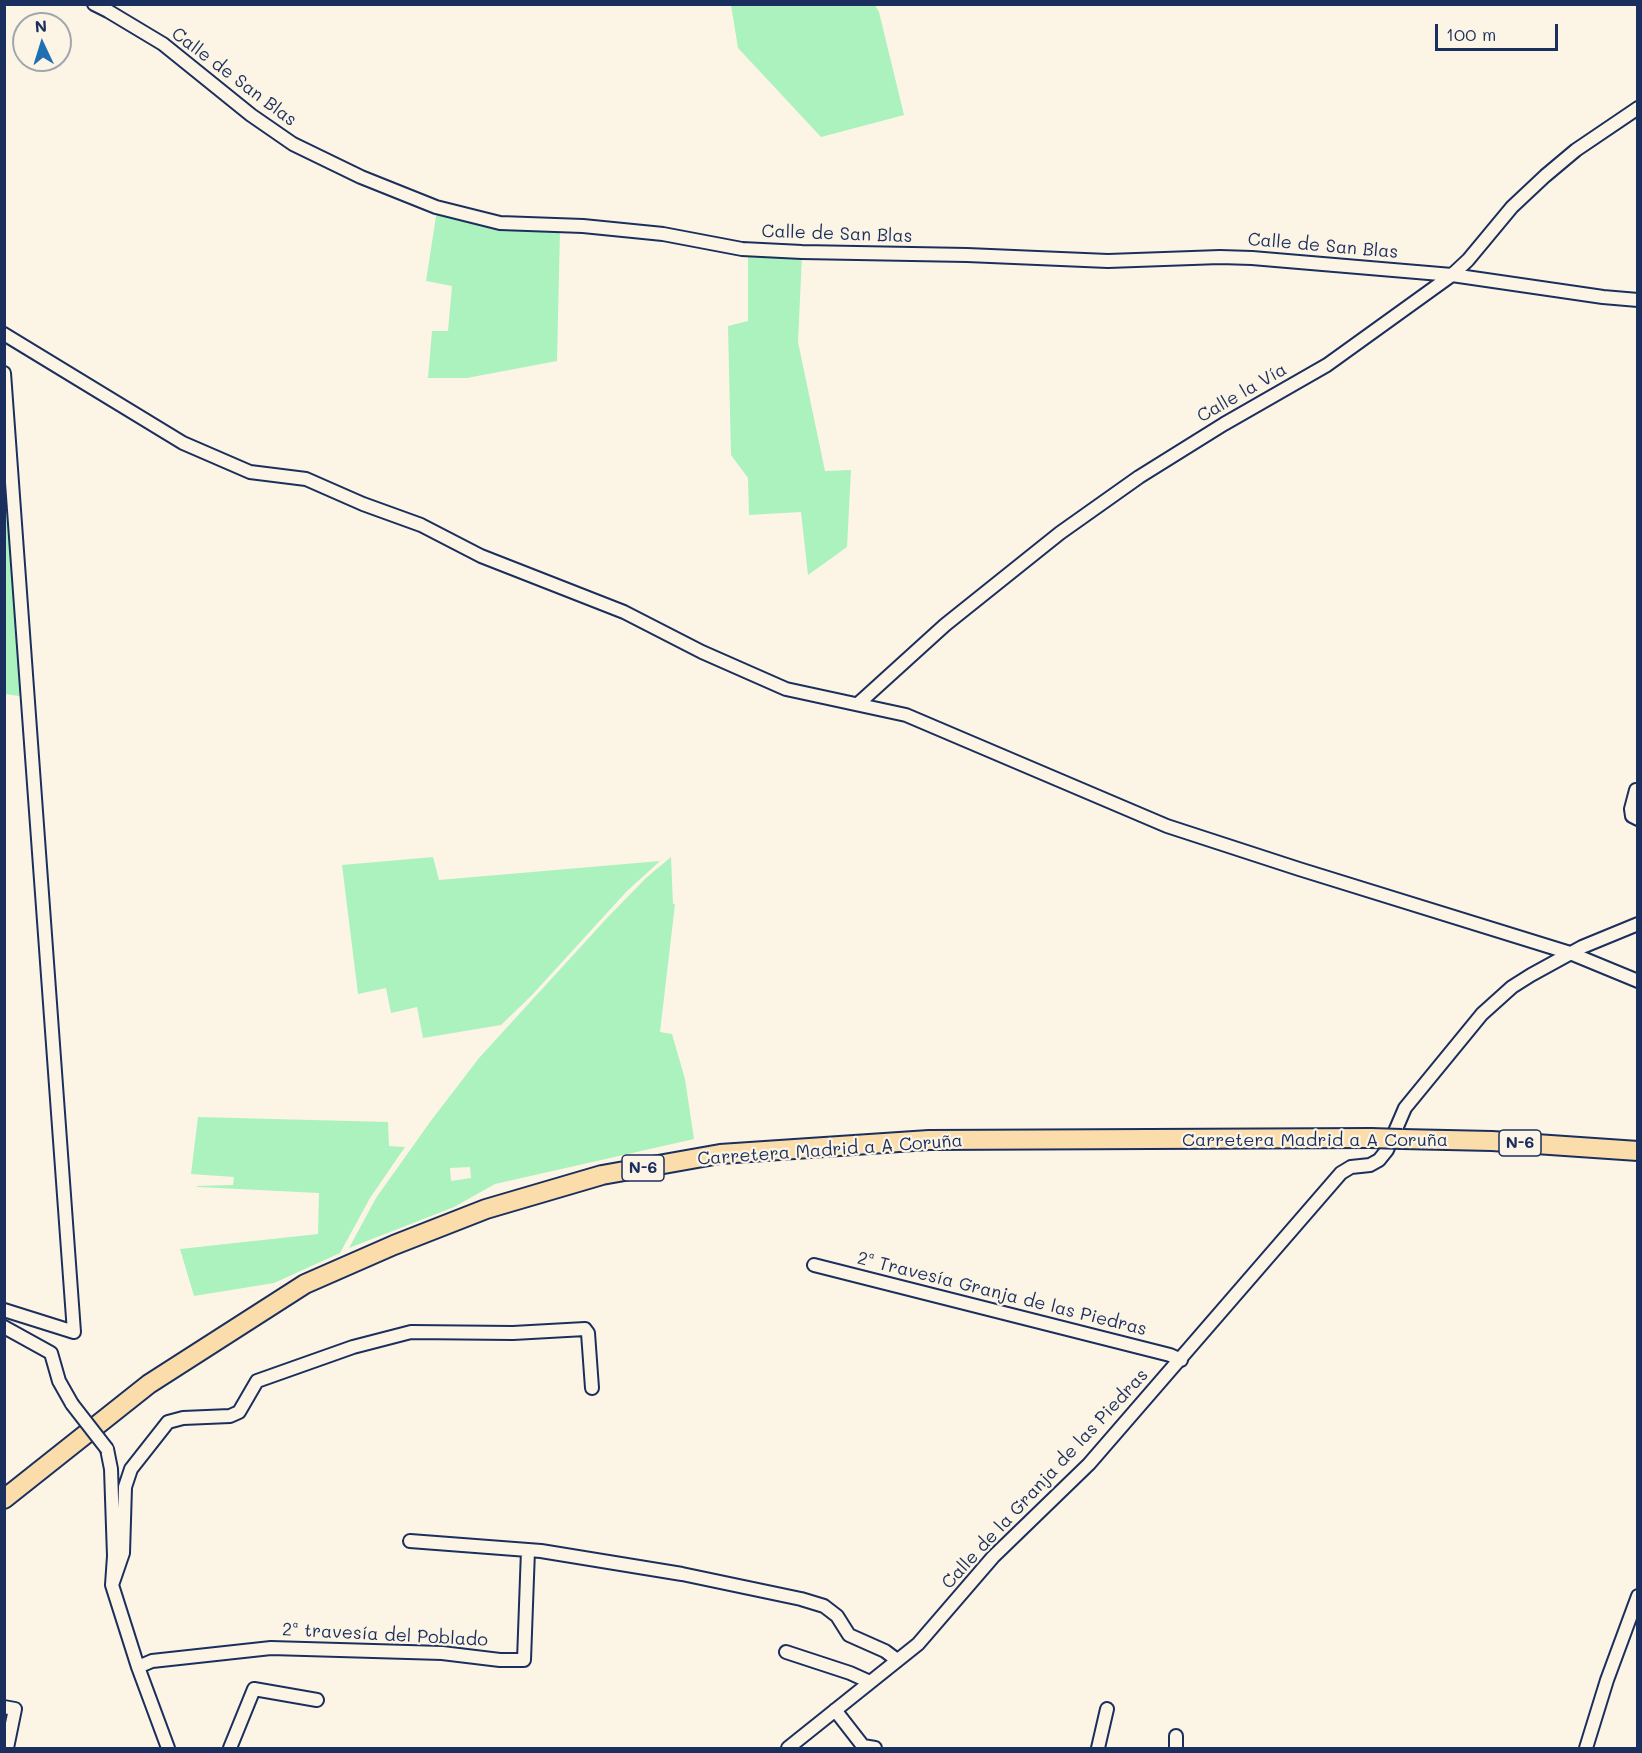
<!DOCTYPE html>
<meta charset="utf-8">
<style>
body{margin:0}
#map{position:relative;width:1642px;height:1753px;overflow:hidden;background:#fcf5e5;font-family:Mali,sans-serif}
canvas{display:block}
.frame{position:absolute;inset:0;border:6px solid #1b2f5e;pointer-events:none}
.north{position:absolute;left:12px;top:12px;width:60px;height:60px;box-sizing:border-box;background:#fcf5e5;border:2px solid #a2a6af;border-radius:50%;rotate:356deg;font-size:16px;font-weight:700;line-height:24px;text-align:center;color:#1b2f5e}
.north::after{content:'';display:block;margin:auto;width:21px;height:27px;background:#1f6fb2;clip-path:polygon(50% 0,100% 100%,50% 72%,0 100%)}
.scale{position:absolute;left:1435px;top:24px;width:123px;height:27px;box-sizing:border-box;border:3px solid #1b2f5e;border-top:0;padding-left:8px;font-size:18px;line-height:21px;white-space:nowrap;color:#1b2f5e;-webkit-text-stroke:4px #fcf5e5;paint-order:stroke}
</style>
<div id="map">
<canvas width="1642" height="1753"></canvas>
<div class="frame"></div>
<div class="north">N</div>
<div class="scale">100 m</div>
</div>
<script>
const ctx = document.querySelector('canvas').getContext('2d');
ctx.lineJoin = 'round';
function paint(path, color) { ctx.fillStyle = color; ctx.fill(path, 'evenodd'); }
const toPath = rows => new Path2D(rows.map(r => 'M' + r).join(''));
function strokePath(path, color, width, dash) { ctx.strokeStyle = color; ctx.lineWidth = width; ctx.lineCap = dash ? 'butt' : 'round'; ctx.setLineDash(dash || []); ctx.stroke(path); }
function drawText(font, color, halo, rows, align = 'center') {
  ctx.font = font + ' Mali,sans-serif'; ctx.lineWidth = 4.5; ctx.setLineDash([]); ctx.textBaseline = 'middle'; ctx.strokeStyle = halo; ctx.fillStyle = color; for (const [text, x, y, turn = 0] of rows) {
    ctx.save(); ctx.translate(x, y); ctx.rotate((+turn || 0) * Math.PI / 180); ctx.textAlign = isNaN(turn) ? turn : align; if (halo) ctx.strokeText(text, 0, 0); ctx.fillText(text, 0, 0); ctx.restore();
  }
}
const green = toPath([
 [731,5,875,5,879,12,904,115,821,137,738,48],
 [437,210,560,229,557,361,467,378,428,378,432,331,448,331,452,286,426,281],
 [748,253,802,255,798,342,825,471,851,470,847,547,808,575,801,512,749,515,748,478,731,455,728,326,748,321],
 [5,434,26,697,5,694],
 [433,857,439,880,660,861,627,891,532,995,501,1025,423,1038,417,1007,391,1013,386,988,358,994,342,865],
 [671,857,673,904,675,904,660,1032,672,1034,685,1079,694,1139,495,1184,454,1207,349,1248,376,1198,430,1122,479,1058,607,918,646,878],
 [470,1167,471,1178,451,1181,450,1168],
 [198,1117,388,1122,389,1146,405,1147,370,1198,340,1253,274,1283,194,1296,180,1249,318,1234,319,1193,198,1187,196,1186,233,1185,234,1177,191,1174]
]);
const minor = toPath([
 [94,4,108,11,163,44,251,115,293,144,361,177,436,207,500,223,583,226,663,234,742,249,802,252,967,255,1108,261,1220,257,1252,258,1452,275,1603,297,1638,300],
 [4,334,183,443,250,472,306,479,363,504,421,525,481,556,624,612,702,652,786,689,906,715,1167,826,1299,869,1570,953,1638,981],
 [4,373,74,1332,4,1310],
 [859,703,945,625,1060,533,1139,477,1224,424,1327,365,1452,275,1468,260,1512,207,1545,176,1576,150,1638,108],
 [1636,790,1631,809,1632,816,1638,819],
 [814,1265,1170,1355,1181,1360],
 [4,1327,51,1353,59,1381,72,1404],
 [107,1449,111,1469,114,1556,112,1585,138,1667,168,1748],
 [410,1541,541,1551,682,1574,801,1599,824,1606,837,1616,849,1635,885,1651,897,1660],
 [112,1585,123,1553,125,1487,131,1469,168,1422,183,1418,230,1416,239,1412,257,1381,353,1347,411,1332,513,1333,585,1329,588,1333,592,1388],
 [786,1652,850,1673,870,1682],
 [138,1667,152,1661,271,1648,442,1653,500,1660,524,1660,528,1550],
 [4,1707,15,1709,7,1748],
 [835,1710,863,1746,875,1748],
 [1176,1736,1176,1748],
 [230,1748,254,1689,317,1700],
 [788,1748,918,1644,993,1557,1089,1464,1341,1173,1351,1167,1370,1165,1379,1160,1387,1150,1405,1108,1482,1014,1512,987,1531,975,1582,947,1638,924],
 [1098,1748,1107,1709],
 [1586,1748,1607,1680,1638,1596]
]);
const highway = toPath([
 [1402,1139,1492,1141,1638,1151],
 [4,1499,149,1384,305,1284,394,1245,486,1209,602,1175,720,1154,929,1140,1371,1138]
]);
const minorBridge = toPath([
 [72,1404,107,1449]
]);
const highwayBridge = toPath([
 [1371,1138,1402,1139]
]);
const shields = [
 [1520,1143,42],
 [643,1168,42]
];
const shieldNames = [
 ["N-6",1520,1143],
 ["N-6",643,1168]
];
const streetNames = [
 ["Calle de San Blas",234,77,37],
 ["Calle de San Blas",837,234,2],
 ["Calle de San Blas",1323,246,5],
 ["Calle la Vía",1242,393,-30],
 ["Carretera Madrid a A Coruña",1315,1140],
 ["Carretera Madrid a A Coruña",830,1150,-4],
 ["2ª Travesía Granja de las Piedras",1002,1294,14],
 ["Calle de la Granja de las Piedras",1045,1479,-47],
 ["2ª travesía del Poblado",385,1635,3]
];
paint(green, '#abf2be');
strokePath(minor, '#1b2f5e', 16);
strokePath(highway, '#1b2f5e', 22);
strokePath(minor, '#fcf5e5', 12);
strokePath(highway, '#faddab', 18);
strokePath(minorBridge, '#1b2f5e', 16, []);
strokePath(highwayBridge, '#1b2f5e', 22, []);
strokePath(minorBridge, '#fcf5e5', 12);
strokePath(highwayBridge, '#faddab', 18);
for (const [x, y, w] of shields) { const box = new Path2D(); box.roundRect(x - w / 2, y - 13, w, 26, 4.5); ctx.fillStyle = '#fcf5e5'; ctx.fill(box); strokePath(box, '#1b2f5e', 1.5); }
drawText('bold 16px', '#1b2f5e', null, shieldNames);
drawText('18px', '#1b2f5e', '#fcf5e5', streetNames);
</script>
